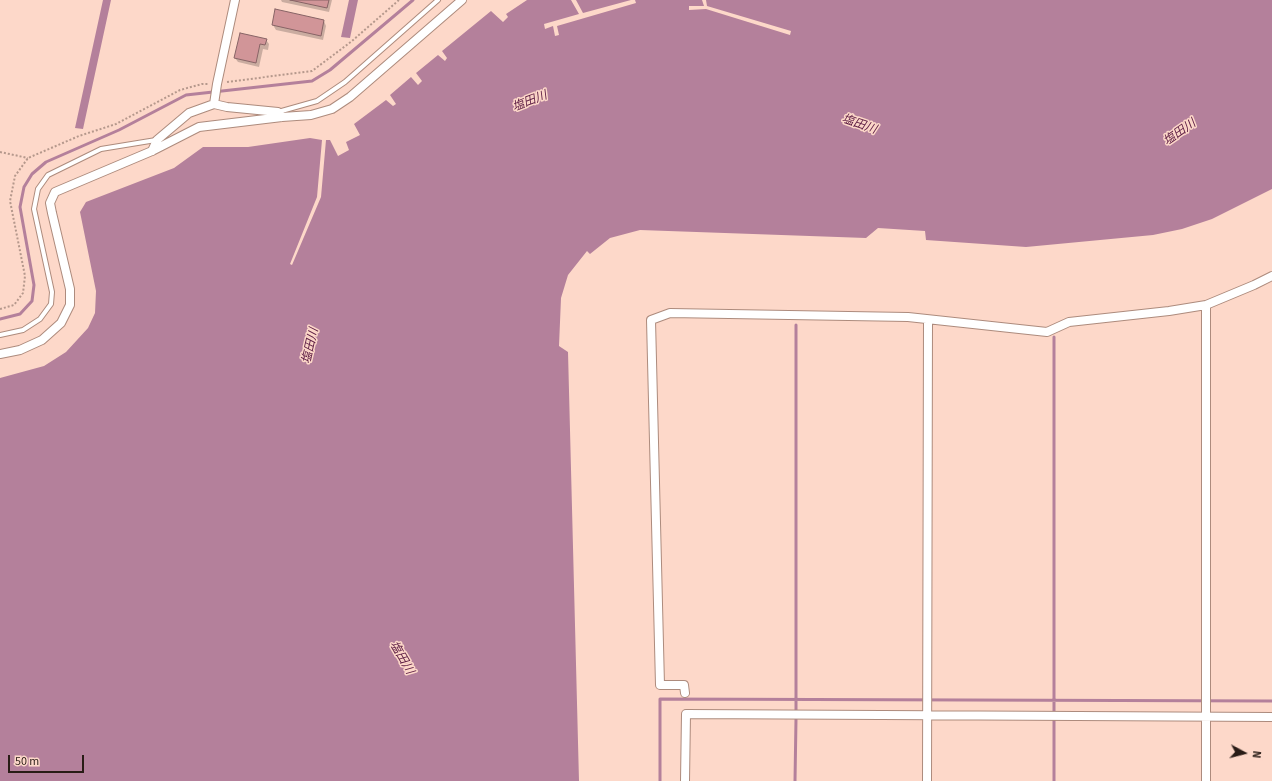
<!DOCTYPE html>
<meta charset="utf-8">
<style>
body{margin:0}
#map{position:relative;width:1272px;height:781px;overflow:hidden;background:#fdd8c9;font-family:"Source Sans 3",sans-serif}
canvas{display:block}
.north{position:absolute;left:1224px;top:733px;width:40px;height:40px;-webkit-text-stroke:3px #fdd8c9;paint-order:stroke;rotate:97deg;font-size:11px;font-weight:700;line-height:16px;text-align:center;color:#291c16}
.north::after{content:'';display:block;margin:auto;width:14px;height:18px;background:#291c16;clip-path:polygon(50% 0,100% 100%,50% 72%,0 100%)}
.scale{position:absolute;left:8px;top:755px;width:76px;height:18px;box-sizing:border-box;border:2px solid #291c16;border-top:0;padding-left:5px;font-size:12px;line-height:14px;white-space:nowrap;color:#291c16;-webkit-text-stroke:3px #fdd8c9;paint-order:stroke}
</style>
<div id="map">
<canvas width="1272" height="781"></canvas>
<div class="north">N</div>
<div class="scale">50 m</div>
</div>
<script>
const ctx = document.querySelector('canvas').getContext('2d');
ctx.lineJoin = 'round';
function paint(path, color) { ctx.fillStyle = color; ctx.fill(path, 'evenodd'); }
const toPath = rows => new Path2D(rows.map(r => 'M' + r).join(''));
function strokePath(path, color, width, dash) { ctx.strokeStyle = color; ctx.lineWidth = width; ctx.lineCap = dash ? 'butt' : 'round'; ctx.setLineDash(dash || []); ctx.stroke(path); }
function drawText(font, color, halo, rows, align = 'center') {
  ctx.font = font + ' "Source Sans 3","Noto Sans JP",sans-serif'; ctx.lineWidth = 3; ctx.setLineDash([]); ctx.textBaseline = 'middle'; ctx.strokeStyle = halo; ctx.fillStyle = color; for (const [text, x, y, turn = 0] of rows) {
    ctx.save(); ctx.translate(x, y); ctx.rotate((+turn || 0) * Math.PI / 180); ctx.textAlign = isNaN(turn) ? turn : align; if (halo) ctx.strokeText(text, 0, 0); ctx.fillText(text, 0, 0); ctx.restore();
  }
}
const water = toPath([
 [103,0,111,0,83,129,75,128],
 [349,0,358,0,350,38,341,37],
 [527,0,571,0,579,14,544,24,545,29,553,26,555,36,559,35,557,26,636,3,635,0,702,0,704,6,689,6,689,10,706,9,790,35,791,31,707,6,706,0,1272,0,1272,189,1212,219,1182,229,1153,235,1026,247,926,240,925,231,878,228,866,238,640,230,610,238,590,254,587,251,568,275,561,298,559,346,568,352,579,781,0,781,0,378,44,366,66,352,88,328,95,313,96,291,80,212,86,202,174,168,203,147,248,147,310,138,322,140,317,197,290,264,292,265,321,197,326,140,330,140,338,156,349,150,346,142,360,135,354,124,386,100,393,106,396,104,390,95,411,77,418,85,422,81,416,73,438,55,445,61,447,58,442,51,491,11,503,22,508,17,506,14],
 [576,0,631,0,583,13]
]);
const shadow = toPath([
 [281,0,332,0,329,12,282,2],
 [324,21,326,26,323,40,276,30,273,25],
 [266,40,269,44,268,50,263,49,259,67,238,62,235,58]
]);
const stream = toPath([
 [0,319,20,314,32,301,34,285,20,207,24,187,32,174,46,162,119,130,186,95,312,81,330,70,413,0],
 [1054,337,1054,711],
 [796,710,796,325],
 [660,781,660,699,1272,701],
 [795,781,796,719],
 [1054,781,1054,720]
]);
const building = toPath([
 [290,0,329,0,327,8,290,0],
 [275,9,324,20,321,36,272,25,275,9],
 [240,33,267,39,265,45,260,44,256,63,234,58,240,33]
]);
const path = toPath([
 [227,82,312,71,352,41,399,0],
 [0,152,28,158],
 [0,309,14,305,23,293,25,276,10,201,15,176,28,158,79,136,116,124,180,90,202,84,208,84]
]);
const lane = toPath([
 [278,112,317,101,345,82,438,0],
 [0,335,23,330,40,319,51,304,52,292,34,209,38,189,48,175,101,149,156,140]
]);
const street = toPath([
 [214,104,227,107,278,112,282,117],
 [152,151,157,140,189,113,214,104,217,84,235,0],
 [0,354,20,350,42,340,61,323,70,305,70,289,52,213,50,203,55,192,152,151,199,127,282,117,311,115,332,109,350,97,462,0],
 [685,693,684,685,660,685,651,320,670,313,908,317,1047,332,1069,322,1169,311,1206,305,1254,285,1272,276],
 [685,781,686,714,1272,717],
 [927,781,928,320],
 [1206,781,1206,305]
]);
const waterNames = [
 ["塩田川",530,102,-21],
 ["塩田川",859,125,19],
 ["塩田川",1180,133,-35],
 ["塩田川",311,346,-77],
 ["塩田川",401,658,60]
];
paint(water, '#b4809b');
paint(shadow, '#0003');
strokePath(stream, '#b4809b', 3);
paint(building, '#d19598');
strokePath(building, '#876365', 1);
strokePath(lane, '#ad8b7d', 6);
strokePath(street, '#ad8b7d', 10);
strokePath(path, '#b5988c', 2, [2, 2]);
strokePath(lane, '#fff', 4);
strokePath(street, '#fff', 8);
drawText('italic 12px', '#602046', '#fdd8c9', waterNames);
</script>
